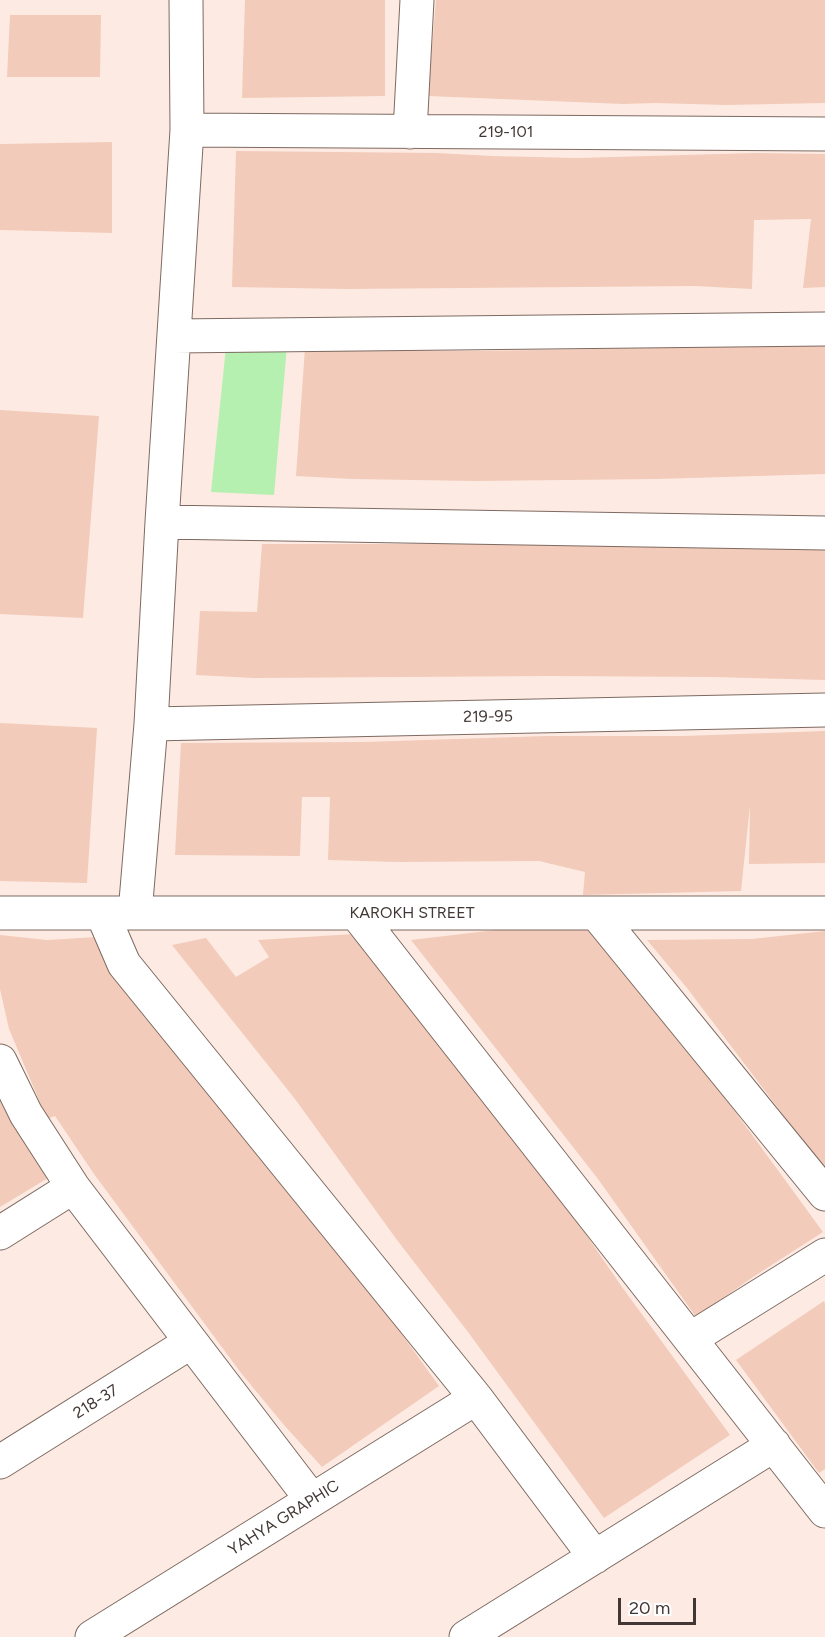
<!DOCTYPE html>
<style>
body{margin:0}
#map{position:relative;width:825px;height:1637px;overflow:hidden;background:#fdebe3;font-family:Figtree,sans-serif}
canvas{display:block}
.scale{position:absolute;left:618px;top:1598px;width:78px;height:27px;box-sizing:border-box;border:3px solid #413835;border-top:0;padding-left:8px;font-size:18px;line-height:21px;white-space:nowrap;color:#413835;-webkit-text-stroke:4px #fff;paint-order:stroke}
</style>
<div id="map">
<canvas width="825" height="1637"></canvas>
<div class="scale">20 m</div>
</div>
<script>
const ctx = document.querySelector('canvas').getContext('2d');
ctx.lineJoin = 'round';
function paint(path, color) { ctx.fillStyle = color; ctx.fill(path, 'evenodd'); }
const toPath = rows => new Path2D(rows.map(r => 'M' + r).join(''));
function strokePath(path, color, width, dash) { ctx.strokeStyle = color; ctx.lineWidth = width; ctx.lineCap = dash ? 'butt' : 'round'; ctx.setLineDash(dash || []); ctx.stroke(path); }
function drawText(font, color, halo, rows, align = 'center') {
  ctx.font = font + ' Figtree,sans-serif'; ctx.lineWidth = 5; ctx.setLineDash([]); ctx.textBaseline = 'middle'; ctx.strokeStyle = halo; ctx.fillStyle = color; for (const [text, x, y, turn = 0] of rows) {
    ctx.save(); ctx.translate(x, y); ctx.rotate((+turn || 0) * Math.PI / 180); ctx.textAlign = isNaN(turn) ? turn : align; if (halo) ctx.strokeText(text, 0, 0); ctx.fillText(text, 0, 0); ctx.restore();
  }
}
const green = toPath([
 [287,346,274,495,211,492,226,347]
]);
const building = toPath([
 [245,0,385,0,385,96,242,98],
 [436,0,825,0,825,103,726,105,655,103,623,104,428,96],
 [10,15,101,15,100,77,7,77],
 [112,142,112,233,0,230,0,144],
 [236,151,436,153,492,156,577,158,756,153,825,154,825,287,803,288,811,219,754,220,752,289,694,286,347,289,232,287],
 [825,345,825,474,656,479,475,481,352,479,296,476,305,348,389,351,482,351],
 [0,410,99,416,83,618,0,614],
 [262,544,825,544,825,680,714,677,550,676,254,678,196,675,200,611,257,612],
 [0,723,97,728,87,883,0,881],
 [825,731,825,863,749,864,750,805,741,891,583,895,585,872,539,861,398,862,328,860,330,797,302,797,300,856,175,855,181,743,364,742,547,736,683,736],
 [599,925,823,1232,753,1277,696,1317,598,1179,411,940,504,929],
 [825,931,825,1170,687,988,647,940,752,939],
 [354,934,545,1175,622,1287,730,1435,604,1518,468,1332,397,1240,295,1099,172,945,206,938,236,977,269,957,258,940],
 [0,935,47,940,98,937,106,966,391,1319,439,1386,322,1467,284,1425,241,1373,94,1174,55,1116,47,1119,9,1029,0,989],
 [0,1085,53,1175,0,1207],
 [824,1301,825,1304,825,1469,819,1473,736,1360]
]);
const minor = toPath([
 [187,130,825,134],
 [410,132,417,0],
 [174,336,825,329],
 [162,522,825,533],
 [151,724,825,710],
 [0,913,825,913],
 [102,913,124,964,476,1398,595,1557],
 [135,913,151,724,162,522,187,130,186,0],
 [356,913,825,1511],
 [596,913,825,1194],
 [0,1061,26,1114,73,1187,312,1500],
 [0,1233,73,1187],
 [690,1339,825,1255],
 [0,1462,191,1342],
 [92,1637,476,1398],
 [466,1637,774,1445]
]);
const streetNames = [
 ["219-101",506,132],
 ["219-95",488,717,-1],
 ["KAROKH STREET",412,913],
 ["218-37",96,1402,-32],
 ["YAHYA GRAPHIC",284,1518,-32]
];
paint(green, '#b5f0b0');
paint(building, '#f2cbba');
strokePath(minor, '#7d6a61', 35);
strokePath(minor, '#fff', 33);
drawText('16px', '#413835', '#fff', streetNames);
</script>
